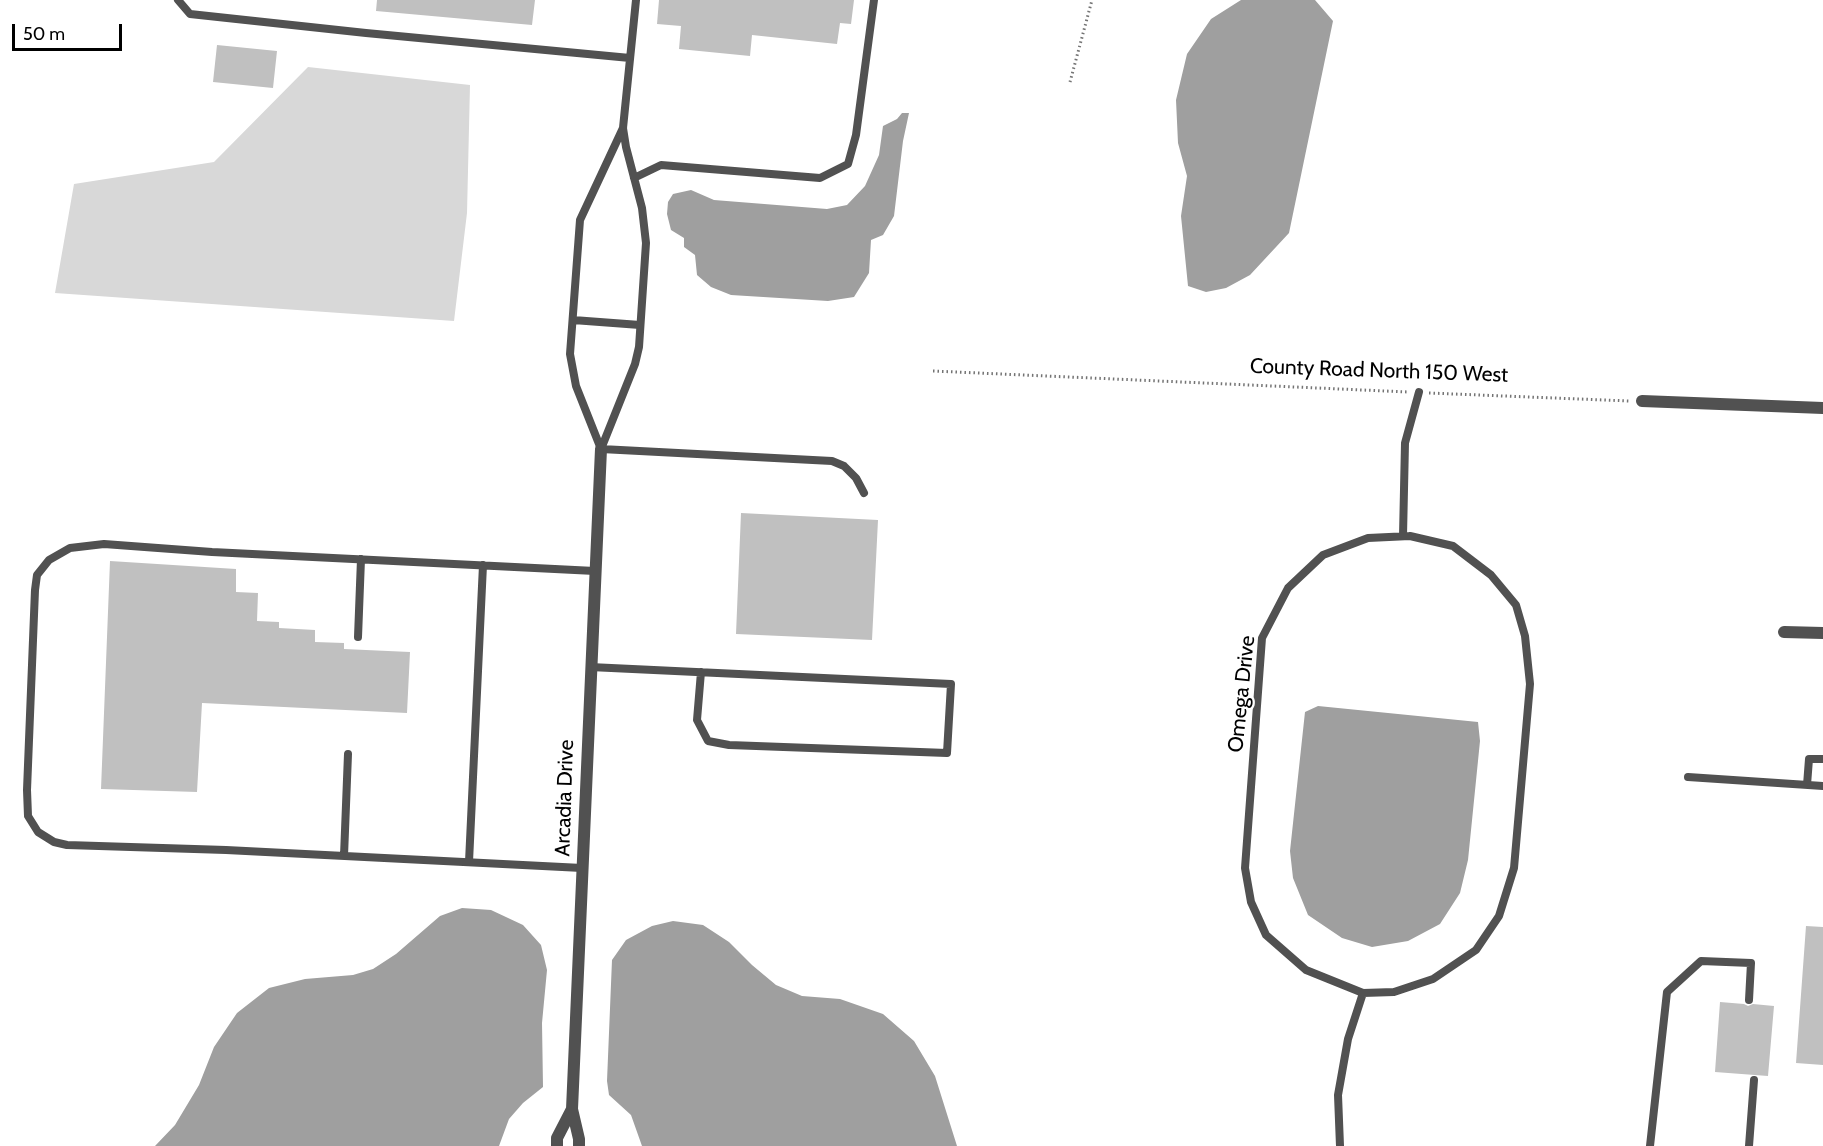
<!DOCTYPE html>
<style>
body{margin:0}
#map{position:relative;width:1823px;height:1146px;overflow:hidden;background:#fff;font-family:Cabin,sans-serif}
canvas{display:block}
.scale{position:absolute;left:12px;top:24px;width:110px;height:27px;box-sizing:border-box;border:3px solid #000;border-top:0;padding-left:8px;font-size:18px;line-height:21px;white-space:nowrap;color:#000;-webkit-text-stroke:4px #fff;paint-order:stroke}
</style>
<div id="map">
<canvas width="1823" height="1146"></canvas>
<div class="scale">50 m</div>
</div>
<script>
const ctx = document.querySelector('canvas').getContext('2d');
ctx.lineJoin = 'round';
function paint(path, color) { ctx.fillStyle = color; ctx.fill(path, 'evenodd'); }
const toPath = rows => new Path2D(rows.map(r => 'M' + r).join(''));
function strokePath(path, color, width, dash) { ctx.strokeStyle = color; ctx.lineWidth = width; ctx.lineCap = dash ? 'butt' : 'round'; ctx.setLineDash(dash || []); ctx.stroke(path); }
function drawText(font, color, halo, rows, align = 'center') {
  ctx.font = font + ' Cabin,sans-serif'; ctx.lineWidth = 4.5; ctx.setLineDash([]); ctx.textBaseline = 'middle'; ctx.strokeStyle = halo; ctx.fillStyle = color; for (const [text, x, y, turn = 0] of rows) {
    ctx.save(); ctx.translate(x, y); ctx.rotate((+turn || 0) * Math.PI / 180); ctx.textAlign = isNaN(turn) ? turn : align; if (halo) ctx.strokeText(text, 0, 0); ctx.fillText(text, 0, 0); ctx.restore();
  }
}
const green = toPath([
 [308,67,470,85,467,213,454,321,55,293,74,184,214,162]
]);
const water = toPath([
 [1241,0,1315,0,1333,21,1289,233,1250,275,1226,288,1206,292,1188,286,1181,216,1187,176,1178,143,1176,100,1187,54,1211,19],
 [902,113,909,113,903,141,894,216,883,235,871,240,869,273,854,297,828,301,731,295,711,287,697,275,695,255,684,247,684,238,671,230,667,214,668,202,673,194,691,190,714,200,827,209,847,205,865,186,879,155,883,126,897,119],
 [1318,706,1478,722,1480,741,1468,860,1460,893,1440,924,1408,941,1372,947,1342,938,1308,915,1293,878,1290,851,1305,712],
 [462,908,491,910,523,925,541,945,547,970,542,1023,543,1087,523,1103,509,1119,499,1146,155,1146,175,1125,199,1085,214,1047,237,1013,269,988,305,979,353,975,373,969,396,954,440,916],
 [673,921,703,925,729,942,752,965,776,985,802,996,840,999,883,1014,914,1041,935,1076,957,1146,642,1146,631,1115,609,1095,607,1081,612,960,626,940,652,926]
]);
const building = toPath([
 [377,0,535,0,532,25,376,11],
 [659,0,854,0,851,24,840,23,837,44,752,35,750,56,679,49,681,26,657,24],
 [217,45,277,51,273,88,213,82],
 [741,513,878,520,872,640,736,634],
 [110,561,236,569,236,592,258,593,257,621,279,622,279,628,315,630,315,642,344,643,344,649,410,652,407,713,202,703,197,792,101,789],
 [1806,926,1823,927,1823,1065,1796,1063],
 [1720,1002,1744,1004,1748,1006,1753,1004,1774,1006,1768,1076,1715,1072]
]);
const path = toPath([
 [1070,82,1092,0],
 [933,371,1408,392],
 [1429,393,1629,401]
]);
const service = toPath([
 [178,0,190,14,366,33,630,58],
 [623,128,580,220,570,354,576,386,601,449,635,364,639,347,646,243,642,208,626,147,623,128,636,0],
 [634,178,661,165,820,178,848,164,856,135,874,0],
 [573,320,640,325],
 [601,449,832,461,844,466,856,478,864,493],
 [1403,536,1405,443,1419,392],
 [1410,536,1453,546,1491,575,1516,605,1525,636,1530,684,1514,868,1499,916,1476,950,1433,979,1394,992,1363,993,1306,970,1266,935,1251,902,1245,868,1262,638,1288,588,1323,555,1368,538,1410,536],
 [358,637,361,559],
 [590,667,951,684,947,753,729,745,708,741,697,720,701,672],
 [1688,777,1823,786],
 [1807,785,1809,759,1823,759],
 [344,856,348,754],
 [469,862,483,565],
 [582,868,226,850,67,845,54,842,38,832,28,816,27,790,35,590,37,575,49,560,70,548,104,544,212,552,595,571],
 [1340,1146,1338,1095,1348,1039,1363,993],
 [1650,1146,1667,992,1701,961,1751,963,1749,1000],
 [1749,1146,1754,1080]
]);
const minor = toPath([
 [1642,401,1823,408],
 [1784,632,1823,633],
 [572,1109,579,1139,579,1146],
 [557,1146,557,1138,572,1109,601,449]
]);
const streetNames = [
 ["County Road North 150 West",1379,371,2],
 ["Omega Drive",1242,694,-84],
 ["Arcadia Drive",565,798,-88]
];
paint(green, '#d8d8d8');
paint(water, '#9f9f9f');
paint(building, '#c0c0c0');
strokePath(path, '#737373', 3, [1.5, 3]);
strokePath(service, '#515151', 8);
strokePath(minor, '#515151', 12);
drawText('21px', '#000', '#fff', streetNames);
</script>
